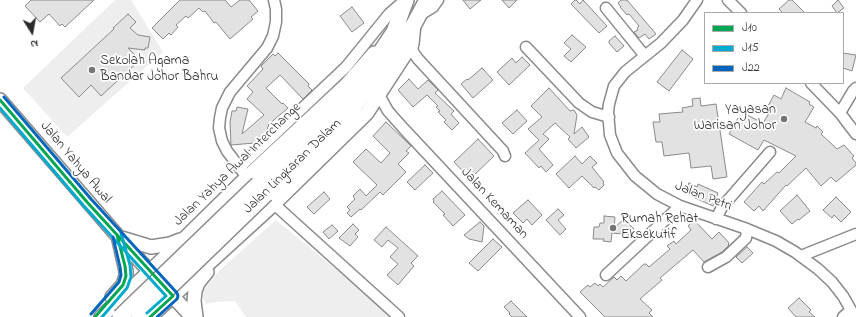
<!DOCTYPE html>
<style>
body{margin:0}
#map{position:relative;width:856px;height:317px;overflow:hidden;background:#fff;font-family:"Indie Flower",sans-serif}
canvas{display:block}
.legend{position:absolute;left:704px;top:12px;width:140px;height:72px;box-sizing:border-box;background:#fff;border:1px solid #aaa;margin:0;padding:5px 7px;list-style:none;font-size:12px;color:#2b2b2b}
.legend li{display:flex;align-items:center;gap:8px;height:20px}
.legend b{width:20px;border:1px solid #aaa}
.north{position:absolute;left:12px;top:12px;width:40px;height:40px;-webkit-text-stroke:3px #fff;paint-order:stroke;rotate:169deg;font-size:11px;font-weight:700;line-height:16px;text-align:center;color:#2b2b2b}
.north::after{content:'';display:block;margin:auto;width:14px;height:18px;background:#2b2b2b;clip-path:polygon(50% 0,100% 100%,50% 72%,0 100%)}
</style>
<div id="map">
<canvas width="856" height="317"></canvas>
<ul class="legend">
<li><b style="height:5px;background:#00a651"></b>J10</li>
<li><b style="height:5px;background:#00a9ce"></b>J15</li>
<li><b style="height:5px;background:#0065bd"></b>J22</li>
</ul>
<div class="north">N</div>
</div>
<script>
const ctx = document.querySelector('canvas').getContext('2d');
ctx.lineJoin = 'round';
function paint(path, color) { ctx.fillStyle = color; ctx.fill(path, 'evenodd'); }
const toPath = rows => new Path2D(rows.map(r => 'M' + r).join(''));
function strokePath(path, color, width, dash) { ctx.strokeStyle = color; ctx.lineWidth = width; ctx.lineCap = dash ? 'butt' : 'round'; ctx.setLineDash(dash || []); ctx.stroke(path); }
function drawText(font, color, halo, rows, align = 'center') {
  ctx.font = font + ' "Indie Flower",sans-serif'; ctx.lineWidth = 3.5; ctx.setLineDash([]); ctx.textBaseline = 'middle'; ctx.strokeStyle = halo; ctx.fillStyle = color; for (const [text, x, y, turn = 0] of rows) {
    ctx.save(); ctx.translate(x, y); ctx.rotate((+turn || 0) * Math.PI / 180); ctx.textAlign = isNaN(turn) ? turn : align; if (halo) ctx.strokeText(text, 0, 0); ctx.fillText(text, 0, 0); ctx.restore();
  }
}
const built = toPath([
 [115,0,131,0,163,52,67,137,23,88],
 [276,220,394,317,246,317,235,301,216,302,206,304,201,293,220,270]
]);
const building = toPath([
 [31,0,94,0,65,27,62,24,60,26,49,14,40,22,25,6,31,0],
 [180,0,225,0,231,7,240,0,249,0,258,11,251,17,253,19,230,39,216,22,214,23,205,11,203,12,199,8,188,18,186,16,176,25,178,27,171,35,169,33,163,39,152,28,180,0],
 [463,0,481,0,470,9,463,0],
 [502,0,517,0,509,8,502,0],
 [575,0,576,0,580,4,583,0,607,26,599,33,571,4,575,0],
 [621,0,627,0,656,34,649,39,645,34,639,38,634,32,638,30,637,28,639,26,630,15,628,14,627,15,620,7,621,7,618,3,621,0],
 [789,0,792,0,805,13,783,13,779,9,789,0],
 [838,0,844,8,837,13,832,6,838,0],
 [352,7,364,23,352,32,340,16,352,7],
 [128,14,136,22,130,28,138,35,150,37,148,48,145,48,145,50,128,48,140,60,101,96,91,85,79,97,61,78,114,29,113,28,128,14],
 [572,35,586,47,571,62,564,56,571,49,564,43,572,35],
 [615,36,624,46,617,52,609,43,609,41,615,36],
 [682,50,693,59,669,91,657,82,682,50],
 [278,53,309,84,308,86,312,90,303,99,280,75,266,88,282,104,283,103,288,108,268,125,269,126,267,128,269,130,255,143,231,145,230,122,232,111,236,111,237,107,248,109,242,134,264,115,247,99,253,92,247,86,263,69,261,66,273,54,275,56,278,53],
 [843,53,856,55,852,71,843,68,843,53],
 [522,57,530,65,509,85,497,72,512,58,516,63,522,57],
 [482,68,493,80,473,98,461,84,467,79,468,80,482,68],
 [409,79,418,89,428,80,438,90,435,93,454,111,451,114,459,123,452,130,444,122,446,120,438,112,440,111,436,107,438,106,427,95,413,107,398,90,409,79],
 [549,88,570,111,574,110,577,115,574,134,582,127,589,137,576,148,568,139,570,137,555,123,543,134,549,139,539,149,553,165,546,172,541,166,539,168,525,153,539,140,528,129,542,117,531,106,549,88],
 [786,88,810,102,809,104,814,107,805,122,816,128,817,126,823,132,821,134,837,149,844,145,854,156,852,158,856,163,856,165,836,182,831,177,821,186,806,168,787,186,786,185,763,211,759,206,754,211,744,202,762,182,764,184,777,172,779,173,796,156,764,140,758,150,729,134,738,118,744,121,747,115,763,123,772,108,768,106,774,95,781,99,786,88],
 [700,98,701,106,716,104,727,177,713,179,711,166,691,168,689,153,664,156,662,142,656,142,653,122,660,122,659,114,683,112,682,108,693,106,692,99,700,98],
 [517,110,527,121,513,134,502,123,517,110],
 [386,122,411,146,406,151,409,153,398,164,406,172,383,195,380,192,361,210,360,209,351,217,347,213,350,210,347,207,355,199,353,196,360,189,366,196,377,185,353,162,366,149,381,163,390,153,373,136,386,122],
 [478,139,494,156,470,179,454,162,478,139],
 [575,156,582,164,590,156,597,163,592,167,604,182,603,183,604,185,599,190,595,187,594,188,582,176,569,188,556,174,575,156],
 [425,165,433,173,415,190,407,182,425,165],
 [689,183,697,187,698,184,718,193,713,206,693,197,694,195,686,191,689,183],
 [442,191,465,215,453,226,443,215,445,214,433,202,434,201,433,199,442,191],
 [324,192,330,199,314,214,307,207,324,192],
 [797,195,810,211,799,220,798,219,792,224,780,211,797,195],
 [836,197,851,212,841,222,834,215,832,218,823,210,836,197],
 [528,200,542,215,532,225,527,219,523,223,513,213,528,200],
 [558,209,564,215,558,220,566,229,560,235,546,220,558,209],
 [604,216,615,217,614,228,624,219,634,229,626,237,623,234,612,233,611,242,603,241,604,239,593,239,594,227,599,227,600,223,604,223,604,216],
 [694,220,712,239,719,232,729,243,728,244,729,245,722,252,704,262,693,250,660,278,662,280,640,299,652,310,649,313,653,317,605,317,580,292,588,285,590,287,595,283,598,286,600,284,603,287,614,277,617,280,621,276,626,281,644,264,646,264,649,267,670,249,667,246,674,241,676,244,691,230,688,226,694,220],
 [480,222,484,226,482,242,469,239,464,235,480,222],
 [353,224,359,230,355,234,358,237,350,246,339,238,353,224],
 [332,225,338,231,329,239,323,232,332,225],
 [386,227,418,256,411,263,414,266,398,285,387,275,398,264,390,257,398,248,388,240,382,247,374,240,386,227],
 [493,239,502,247,478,271,469,263,493,239],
 [747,247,753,253,742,263,736,257,747,247],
 [799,298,811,310,809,312,815,317,796,317,788,308,799,298],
 [511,301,527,317,512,317,509,314,510,313,504,307,511,301]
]);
const minor = toPath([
 [697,0,683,20,661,43,625,72,614,86,609,104,608,112,610,135,617,153,635,176,657,194,680,206,747,229,776,241,795,252,818,269,832,282,843,296,855,317],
 [728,0,741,13],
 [606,8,645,56],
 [420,15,433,7,438,0],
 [412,44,413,52,418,59,503,151,505,156],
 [526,47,579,103,592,112,609,117],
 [811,83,840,113,856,134],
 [379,95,388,111,404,129,580,317],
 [840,113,853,91,856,88],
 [239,168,346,67,389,14,405,0],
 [243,172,227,151,222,141,219,128,220,118,222,108,230,92,267,48,273,36,276,22,276,9,274,0],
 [274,204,399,317],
 [716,219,722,207,770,152],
 [801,256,856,234],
 [708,267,726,257,746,238,747,229],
 [606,275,680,206],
 [843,317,851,310]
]);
const major = toPath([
 [0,100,128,248,192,317],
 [118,237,151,247,170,244,180,240],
 [112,297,123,285,126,276,126,271,119,240],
 [101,317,185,238,247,177,347,84,374,53],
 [150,317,274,204,367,113,412,44,414,24],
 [196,317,194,301,195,291,198,283,207,272]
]);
const highway = toPath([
 [258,184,343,102,362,80,394,32,406,0],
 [266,194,351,111,414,24,427,0]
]);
const highwayBridge = toPath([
 [120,317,258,184],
 [139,317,266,194]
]);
const bus1 = toPath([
 [0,100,87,202,173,296,150,317],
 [95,317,123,285,126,276,125,266,117,235]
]);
const bus2 = toPath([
 [0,108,83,205,166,296,147,313],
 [102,317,127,288,131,277,130,265,121,233]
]);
const bus3 = toPath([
 [4,97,91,199,177,293,178,296,177,299,157,317],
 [91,314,119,282,121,275,120,267,113,237]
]);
const markers = [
 [92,70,4,"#757575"],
 [784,119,4,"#757575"],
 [613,228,4,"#757575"]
];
const poiNames = [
 ["Sekolah Agama",100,62],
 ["Bandar Johor Bahru",100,78],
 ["Yayasan",776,111,"right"],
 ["Warisan Johor",776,127,"right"],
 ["Rumah Rehat",621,220],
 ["Eksekutif",621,236]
];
const streetNames = [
 ["Jalan Yahya Awal",75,163,50],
 ["Jalan Yahya Awal Interchange",238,165,-44],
 ["Jalan Lingkaran Dalam",293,167,-44],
 ["Jalan Petri",703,197,21],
 ["Jalan Kemaman",494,204,47]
];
paint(built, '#eee');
paint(building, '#e2e2e2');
strokePath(building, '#8a8a8a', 1);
strokePath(minor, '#8a8a8a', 13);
strokePath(major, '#8a8a8a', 16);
strokePath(highway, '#8a8a8a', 18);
strokePath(minor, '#fff', 10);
strokePath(major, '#fff', 13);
strokePath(highway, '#fff', 15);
strokePath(highwayBridge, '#8a8a8a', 18, []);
strokePath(highwayBridge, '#fff', 15);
strokePath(bus1, '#00a651', 3);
strokePath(bus2, '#00a9ce', 3);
strokePath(bus3, '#0065bd', 3);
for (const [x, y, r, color] of markers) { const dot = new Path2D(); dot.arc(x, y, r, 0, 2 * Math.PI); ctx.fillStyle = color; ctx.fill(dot); strokePath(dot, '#fff', 1.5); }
drawText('14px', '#2b2b2b', '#fff', poiNames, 'left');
drawText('14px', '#2b2b2b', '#fff', streetNames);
</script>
